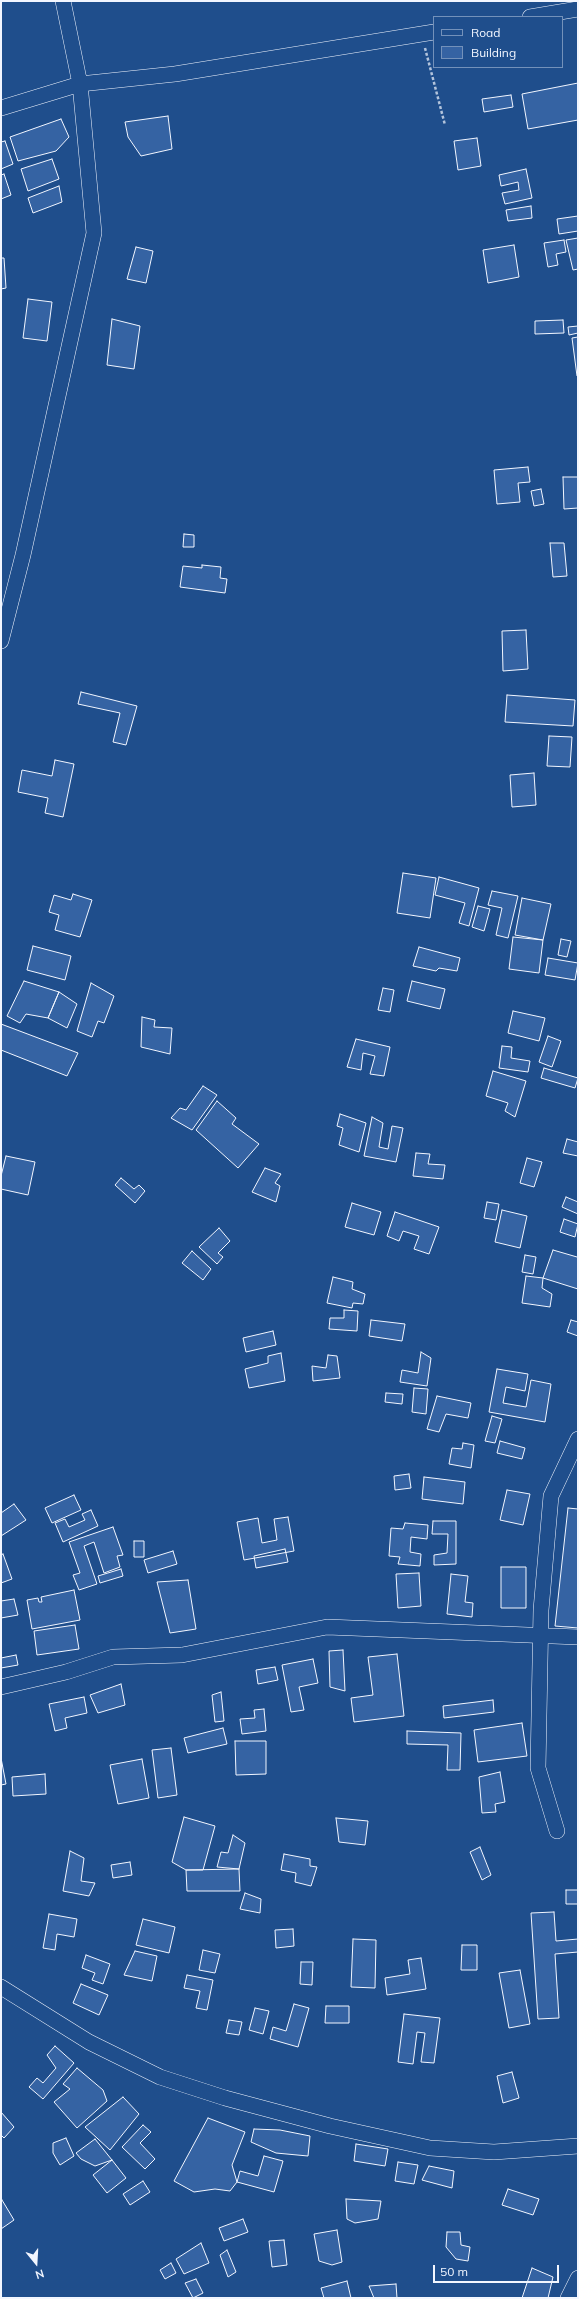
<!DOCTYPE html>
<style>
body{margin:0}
#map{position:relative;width:579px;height:2299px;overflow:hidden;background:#1f4e8c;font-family:Mulish,sans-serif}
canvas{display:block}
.frame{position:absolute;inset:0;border:2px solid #f2f6ff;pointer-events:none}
.legend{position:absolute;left:433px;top:16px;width:130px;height:52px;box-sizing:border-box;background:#1f4e8c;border:1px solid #7391ba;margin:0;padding:5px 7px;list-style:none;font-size:12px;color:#f2f6ff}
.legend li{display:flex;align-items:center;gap:8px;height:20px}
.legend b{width:20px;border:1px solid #7391ba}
.north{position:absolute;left:16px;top:2243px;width:40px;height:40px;-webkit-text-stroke:3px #1f4e8c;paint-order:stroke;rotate:162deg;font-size:11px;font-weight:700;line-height:16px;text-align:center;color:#f2f6ff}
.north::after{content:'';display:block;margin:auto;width:14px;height:18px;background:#f2f6ff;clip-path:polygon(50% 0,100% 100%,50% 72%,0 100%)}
.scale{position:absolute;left:433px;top:2265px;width:126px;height:18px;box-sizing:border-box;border:2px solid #f2f6ff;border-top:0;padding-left:5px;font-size:12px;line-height:14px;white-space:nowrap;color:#f2f6ff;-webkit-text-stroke:3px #1f4e8c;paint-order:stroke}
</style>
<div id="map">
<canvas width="579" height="2299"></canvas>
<div class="frame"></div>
<ul class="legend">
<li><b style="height:5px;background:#1f4e8c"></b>Road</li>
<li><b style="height:11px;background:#3563a3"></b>Building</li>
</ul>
<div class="north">N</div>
<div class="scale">50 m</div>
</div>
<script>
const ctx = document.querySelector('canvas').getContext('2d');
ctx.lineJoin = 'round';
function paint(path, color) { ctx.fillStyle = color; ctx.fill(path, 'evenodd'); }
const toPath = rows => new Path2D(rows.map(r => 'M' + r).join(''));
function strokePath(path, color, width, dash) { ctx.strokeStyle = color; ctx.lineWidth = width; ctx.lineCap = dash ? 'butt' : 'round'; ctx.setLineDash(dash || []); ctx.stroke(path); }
const building = toPath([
 [578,83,578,120,528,129,522,94,578,83],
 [511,95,513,107,484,112,482,99,511,95],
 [168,116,172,149,141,156,128,137,125,122,168,116],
 [61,119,69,137,56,151,18,161,10,137,61,119],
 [477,138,481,166,458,170,454,141,477,138],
 [5,141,13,164,1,169,1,142,5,141],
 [52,159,59,179,28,191,21,169,52,159],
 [526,169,532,198,505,204,502,193,519,190,518,182,501,186,499,175,526,169],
 [4,174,11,195,1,199,1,175,4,174],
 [59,186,62,202,33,213,28,198,59,186],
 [531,206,532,218,508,221,506,210,531,206],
 [578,216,578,231,559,234,557,219,578,216],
 [578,238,578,269,573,270,566,240,578,238],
 [564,240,566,252,556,254,558,265,548,267,544,243,564,240],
 [514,245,519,277,488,283,483,250,514,245],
 [136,247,153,251,146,283,127,279,136,247],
 [1,258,4,258,6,288,1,289,1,258],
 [28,299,52,302,47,341,23,338,28,299],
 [112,319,140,326,134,369,107,365,112,319],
 [563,320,564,333,535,334,535,321,563,320],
 [578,326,578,333,569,335,568,327,578,326],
 [578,337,578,376,577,376,572,338,578,337],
 [528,467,530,482,518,483,520,502,497,504,494,470,528,467],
 [563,477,578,477,578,508,564,509,563,477],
 [541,489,544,504,534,506,531,491,541,489],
 [184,534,194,535,194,547,183,547,184,534],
 [550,543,564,543,567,576,553,577,550,543],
 [202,565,221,567,220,578,227,579,225,593,180,587,183,566,202,568,202,565],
 [526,630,528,669,503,671,502,631,526,630],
 [81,692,137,706,126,745,113,742,120,713,78,704,81,692],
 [507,695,575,700,573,726,505,722,507,695],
 [549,736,572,737,570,767,547,766,549,736],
 [55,760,74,764,63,817,45,813,48,798,18,792,22,770,52,776,55,760],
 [534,773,536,805,512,807,510,775,534,773],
 [403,873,436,878,430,918,397,913,403,873],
 [439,877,479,888,469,926,459,923,465,903,435,895,439,877],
 [492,891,518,896,508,938,496,935,502,908,488,905,492,891],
 [73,894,92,900,80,937,55,930,59,915,49,912,54,895,71,900,73,894],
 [522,898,551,904,543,940,515,935,522,898],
 [478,906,490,909,484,931,472,927,478,906],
 [513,937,543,940,539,973,509,969,513,937],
 [561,939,571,941,567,957,558,955,561,939],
 [33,946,71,956,65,980,27,970,33,946],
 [419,947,460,958,457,971,439,968,436,971,413,966,419,947],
 [548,958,578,963,575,980,545,975,548,958],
 [24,981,59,992,48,1018,26,1014,20,1023,7,1016,24,981],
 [412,981,445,989,440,1009,407,1001,412,981],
 [91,983,114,996,104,1023,98,1021,92,1037,77,1031,91,983],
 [383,988,394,990,390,1012,378,1010,383,988],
 [59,992,77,1004,67,1028,48,1018,59,992],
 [513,1011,545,1018,539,1041,508,1033,513,1011],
 [142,1017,155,1020,154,1027,172,1028,170,1054,141,1047,142,1017],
 [1,1024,78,1053,67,1076,1,1050,1,1024],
 [548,1036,561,1041,552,1067,539,1062,548,1036],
 [356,1039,390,1047,384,1076,370,1074,375,1056,363,1053,361,1070,347,1067,356,1039],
 [502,1046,512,1047,511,1058,530,1061,528,1072,499,1068,502,1046],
 [544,1068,578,1078,575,1088,541,1078,544,1068],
 [493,1071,526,1081,515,1117,505,1111,508,1103,486,1096,493,1071],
 [203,1086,217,1095,192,1130,171,1118,180,1108,186,1110,203,1086],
 [217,1101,236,1118,232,1124,259,1144,238,1168,196,1130,217,1101],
 [340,1114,366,1123,359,1152,339,1145,343,1128,337,1126,340,1114],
 [372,1117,383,1123,379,1147,388,1149,392,1126,403,1128,396,1162,364,1156,372,1117],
 [567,1139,578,1142,578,1156,563,1153,567,1139],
 [416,1153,430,1154,428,1164,445,1165,443,1179,413,1176,416,1153],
 [6,1156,35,1162,28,1195,1,1189,1,1176,6,1156],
 [527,1158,542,1162,534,1187,520,1183,527,1158],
 [265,1168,281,1174,275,1183,280,1186,276,1202,252,1192,265,1168],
 [121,1178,134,1189,139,1185,145,1191,135,1203,115,1185,121,1178],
 [566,1197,578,1202,578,1214,562,1207,566,1197],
 [487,1202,499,1204,496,1220,484,1218,487,1202],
 [352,1203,381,1212,374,1235,345,1227,352,1203],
 [502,1210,527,1216,520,1248,495,1242,502,1210],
 [395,1212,439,1227,429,1254,414,1249,419,1236,403,1231,399,1241,387,1236,395,1212],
 [564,1219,578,1224,575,1237,560,1232,564,1219],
 [219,1228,230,1241,218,1253,223,1257,217,1264,199,1247,219,1228],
 [553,1250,577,1257,578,1256,578,1289,543,1278,553,1250],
 [192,1251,211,1269,203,1280,182,1263,192,1251],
 [525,1255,536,1257,533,1274,522,1272,525,1255],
 [526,1276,543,1278,542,1288,552,1294,550,1307,522,1303,526,1276],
 [333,1277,353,1282,352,1289,365,1294,363,1304,353,1303,352,1308,327,1303,333,1277],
 [344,1310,358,1311,357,1331,329,1329,330,1318,344,1318,344,1310],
 [371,1320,405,1324,402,1341,369,1336,371,1320],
 [571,1320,578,1322,578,1336,567,1332,571,1320],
 [273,1331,276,1345,246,1352,243,1338,273,1331],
 [421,1352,431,1358,427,1386,400,1382,402,1370,418,1373,421,1352],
 [281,1353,285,1381,249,1388,245,1369,268,1363,268,1356,281,1353],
 [328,1355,337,1356,340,1378,313,1381,312,1366,326,1368,328,1355],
 [497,1369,528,1374,525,1391,506,1387,503,1403,526,1407,531,1380,551,1384,545,1422,489,1412,497,1369],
 [414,1388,428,1389,426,1414,412,1412,414,1388],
 [386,1393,403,1394,402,1404,385,1402,386,1393],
 [437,1396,471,1403,468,1418,446,1414,439,1432,427,1429,437,1396],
 [492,1416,502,1419,495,1443,485,1441,492,1416],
 [500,1441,525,1448,522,1459,497,1453,500,1441],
 [463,1443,474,1445,471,1468,449,1464,452,1448,462,1449,463,1443],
 [409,1474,411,1488,395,1490,394,1476,409,1474],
 [424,1477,465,1482,463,1504,422,1499,424,1477],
 [507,1490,530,1494,523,1525,500,1520,507,1490],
 [74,1495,81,1510,52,1523,45,1508,74,1495],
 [14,1504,26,1520,1,1536,1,1513,14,1504],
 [568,1508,578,1509,578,1628,555,1626,568,1508],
 [91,1510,98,1526,63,1542,55,1523,65,1519,69,1527,85,1520,82,1514,91,1510],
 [288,1517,294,1551,244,1560,237,1522,258,1518,262,1543,277,1540,274,1519,288,1517],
 [433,1521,456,1521,456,1564,434,1565,434,1555,447,1553,448,1534,432,1534,433,1521],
 [405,1523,428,1525,427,1539,411,1537,410,1552,421,1554,420,1566,398,1564,400,1557,389,1556,391,1528,403,1529,405,1523],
 [113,1527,123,1555,117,1556,120,1567,104,1573,94,1542,84,1546,97,1584,79,1590,73,1575,80,1573,69,1542,113,1527],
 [134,1541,144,1541,144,1557,134,1557,134,1541],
 [285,1549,288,1562,256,1568,254,1556,285,1549],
 [173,1551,177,1564,148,1573,144,1560,173,1551],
 [3,1554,12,1579,1,1583,1,1555,3,1554],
 [501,1567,526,1567,526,1608,501,1608,501,1567],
 [121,1569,123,1576,100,1583,98,1576,121,1569],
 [419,1573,421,1606,398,1608,396,1574,419,1573],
 [451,1574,468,1576,465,1602,473,1603,472,1617,447,1614,451,1574],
 [188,1580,196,1629,170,1633,157,1582,188,1580],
 [74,1590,80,1620,32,1629,27,1600,38,1598,39,1602,42,1602,41,1597,74,1590],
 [14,1599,18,1615,1,1618,1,1601,14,1599],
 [75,1625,79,1649,37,1655,34,1631,75,1625],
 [343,1650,345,1691,330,1687,329,1651,343,1650],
 [397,1654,404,1716,354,1722,351,1698,373,1695,368,1657,397,1654],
 [16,1655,18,1665,1,1668,1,1658,16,1655],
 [313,1659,318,1683,299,1687,304,1710,291,1712,282,1665,313,1659],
 [275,1667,278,1680,258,1684,256,1670,275,1667],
 [121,1684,125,1705,98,1713,90,1695,121,1684],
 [221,1692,224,1721,215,1722,212,1695,221,1692],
 [84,1697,87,1713,65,1718,67,1728,55,1731,49,1704,84,1697],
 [493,1700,494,1712,444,1718,443,1706,493,1700],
 [264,1709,266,1731,242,1734,240,1719,255,1718,254,1710,264,1709],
 [522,1723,527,1756,478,1762,474,1730,522,1723],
 [223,1728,227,1744,188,1753,184,1738,223,1728],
 [407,1731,461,1733,460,1770,447,1770,448,1745,407,1744,407,1731],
 [235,1741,266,1741,266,1774,236,1775,235,1741],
 [171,1748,177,1795,158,1798,152,1750,171,1748],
 [1,1758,6,1784,1,1785,1,1758],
 [142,1759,149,1798,118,1804,110,1765,142,1759],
 [500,1772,505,1802,495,1804,496,1812,482,1813,479,1777,500,1772],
 [45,1774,46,1794,13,1796,12,1777,45,1774],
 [184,1817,215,1826,203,1870,186,1870,172,1862,184,1817],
 [336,1818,368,1821,365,1845,339,1842,336,1818],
 [233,1835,245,1843,239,1869,217,1867,221,1852,228,1853,233,1835],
 [480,1847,491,1875,482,1880,470,1852,480,1847],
 [70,1851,84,1858,81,1881,95,1883,89,1896,63,1891,70,1851],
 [284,1854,310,1859,310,1866,317,1867,311,1886,295,1882,296,1873,281,1870,284,1854],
 [130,1862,132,1875,113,1878,111,1865,130,1862],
 [239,1869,240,1891,187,1891,186,1870,239,1869],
 [566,1890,578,1890,578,1904,566,1904,566,1890],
 [245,1893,261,1899,260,1913,240,1909,245,1893],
 [554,1912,556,1941,578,1939,578,1952,555,1954,559,2018,538,2019,531,1913,554,1912],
 [49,1914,77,1919,74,1937,57,1934,55,1950,43,1948,49,1914],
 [143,1919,175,1927,169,1953,136,1945,143,1919],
 [293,1929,294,1946,276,1948,275,1930,293,1929],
 [353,1939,376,1940,375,1988,351,1987,353,1939],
 [462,1945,477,1945,477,1970,461,1970,462,1945],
 [203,1950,220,1954,215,1973,199,1970,203,1950],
 [135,1951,157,1956,152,1981,124,1975,135,1951],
 [86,1955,110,1964,103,1984,92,1980,95,1973,82,1968,86,1955],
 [421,1958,426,1989,387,1995,385,1978,410,1974,408,1960,421,1958],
 [301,1962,313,1962,312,1985,300,1984,301,1962],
 [520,1970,530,2024,509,2028,499,1973,520,1970],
 [187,1975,213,1980,207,2010,196,2008,200,1991,184,1988,187,1975],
 [81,1984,108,1995,99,2015,73,2003,81,1984],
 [294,2004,309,2008,298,2047,270,2039,273,2027,286,2031,294,2004],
 [326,2006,349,2006,349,2023,325,2023,326,2006],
 [255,2008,269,2011,263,2034,249,2030,255,2008],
 [404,2014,440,2018,434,2063,421,2062,425,2033,417,2032,413,2064,398,2062,404,2014],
 [229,2020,242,2022,239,2035,226,2033,229,2020],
 [55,2046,74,2063,43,2099,29,2087,37,2078,43,2083,56,2068,47,2055,55,2046],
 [77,2068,103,2090,107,2101,77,2128,54,2102,70,2089,63,2084,77,2068],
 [512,2072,519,2098,503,2103,497,2076,512,2072],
 [123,2097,139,2114,110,2150,85,2127,123,2097],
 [1,2112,14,2127,4,2138,1,2135,1,2112],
 [208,2118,245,2132,232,2165,237,2182,230,2191,215,2189,194,2192,174,2181,208,2118],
 [143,2125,151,2132,140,2143,155,2159,145,2169,122,2147,143,2125],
 [254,2129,280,2130,310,2136,308,2156,276,2153,251,2142,254,2129],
 [66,2138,74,2156,60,2165,53,2153,53,2143,66,2138],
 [95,2139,112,2160,95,2166,81,2159,76,2153,95,2139],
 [356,2144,388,2149,385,2166,354,2161,356,2144],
 [264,2156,283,2161,274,2192,237,2182,240,2171,258,2176,264,2156],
 [112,2160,126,2178,107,2193,93,2175,112,2160],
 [398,2162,418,2165,414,2184,395,2181,398,2162],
 [429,2166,454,2171,452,2188,422,2180,429,2166],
 [143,2181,150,2192,130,2205,123,2194,143,2181],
 [508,2189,539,2199,533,2215,502,2205,508,2189],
 [346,2199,381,2201,378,2219,355,2223,347,2219,346,2199],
 [2,2200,14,2220,1,2229,1,2201,2,2200],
 [243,2219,248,2232,224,2241,219,2228,243,2219],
 [337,2230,342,2262,332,2265,319,2261,314,2234,337,2230],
 [447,2232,460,2232,461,2245,470,2247,468,2261,456,2259,446,2247,447,2232],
 [284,2240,287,2265,272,2267,269,2241,284,2240],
 [201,2243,209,2263,184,2274,176,2259,201,2243],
 [227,2250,236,2272,228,2277,220,2255,227,2250],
 [171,2263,176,2273,165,2279,160,2270,171,2263],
 [532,2268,553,2277,548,2298,522,2298,532,2268],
 [196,2279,203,2293,193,2298,185,2283,196,2279],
 [347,2281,351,2298,324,2298,321,2288,347,2281],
 [396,2284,397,2298,374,2298,369,2286,396,2284]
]);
const path = toPath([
 [425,48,445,125]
]);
const minor = toPath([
 [530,17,578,9],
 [1,108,80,84,175,74,434,32],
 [1,641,23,555,94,233,80,84,63,1],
 [1,1687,66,1672,113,1657,182,1655,327,1627,578,1637],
 [557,1831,538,1768,541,1610,551,1496,578,1439],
 [1,1987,89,2042,160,2077,225,2098,330,2126,430,2148,494,2152,578,2146],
 [568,2298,578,2278]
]);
paint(building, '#3563a3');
strokePath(building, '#f2f6ff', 1);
strokePath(minor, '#f2f6ff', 16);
strokePath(path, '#b3c4dc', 2.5, [3, 2]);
strokePath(minor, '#1f4e8c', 15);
</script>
